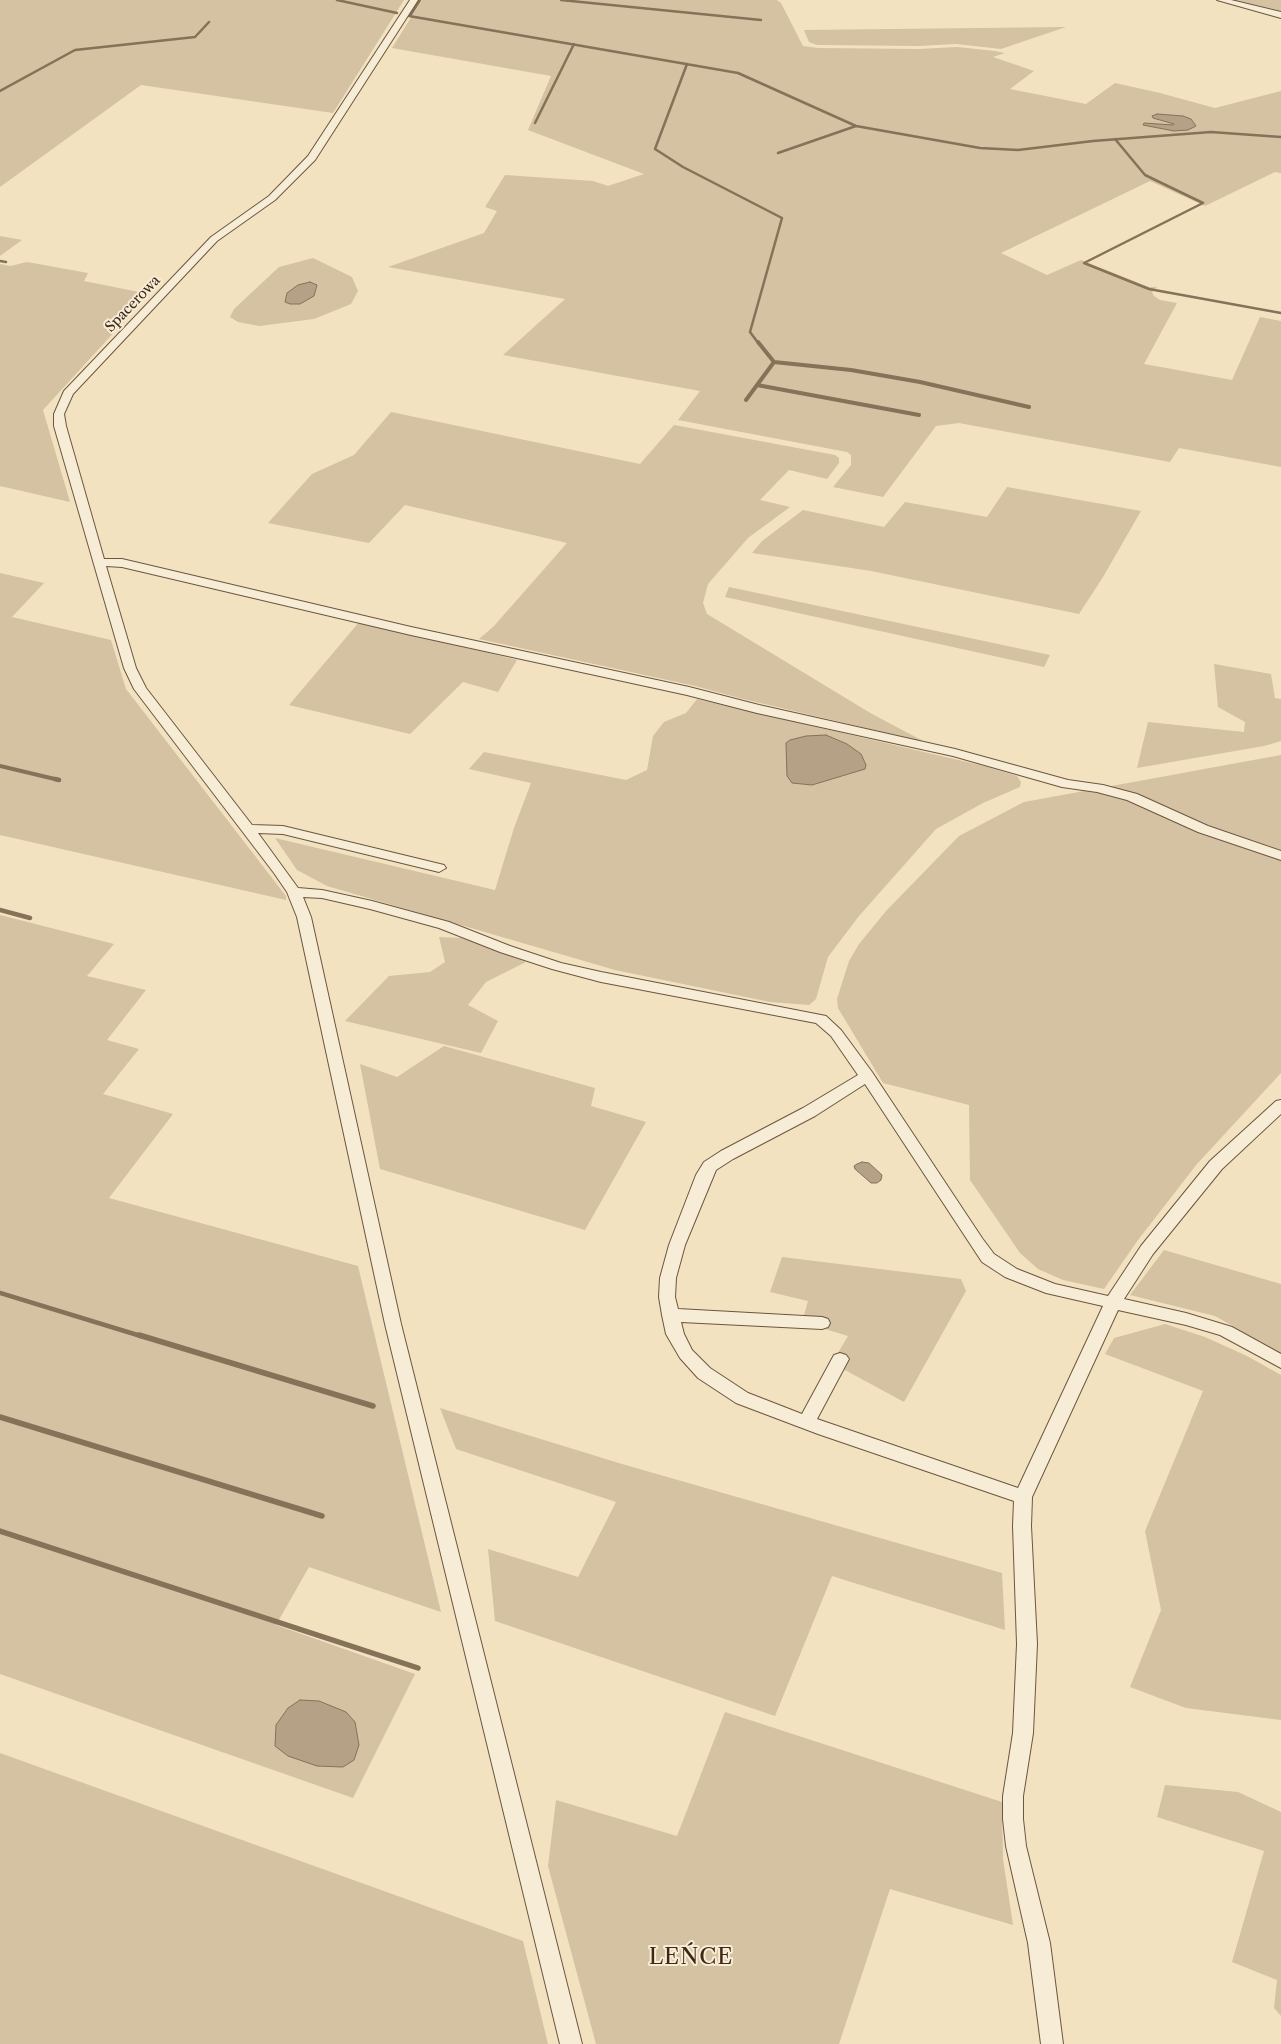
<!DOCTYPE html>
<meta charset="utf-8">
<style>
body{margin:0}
canvas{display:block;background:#f2e2c0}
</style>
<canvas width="1281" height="2044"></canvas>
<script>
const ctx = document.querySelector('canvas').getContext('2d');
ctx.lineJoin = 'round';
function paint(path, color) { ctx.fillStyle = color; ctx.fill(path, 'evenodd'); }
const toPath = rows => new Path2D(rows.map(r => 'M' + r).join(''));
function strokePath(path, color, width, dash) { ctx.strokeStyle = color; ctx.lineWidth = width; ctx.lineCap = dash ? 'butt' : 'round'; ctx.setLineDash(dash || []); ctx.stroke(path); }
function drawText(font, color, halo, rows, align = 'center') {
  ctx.font = font + ' "Libre Caslon Text",serif'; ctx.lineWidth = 4; ctx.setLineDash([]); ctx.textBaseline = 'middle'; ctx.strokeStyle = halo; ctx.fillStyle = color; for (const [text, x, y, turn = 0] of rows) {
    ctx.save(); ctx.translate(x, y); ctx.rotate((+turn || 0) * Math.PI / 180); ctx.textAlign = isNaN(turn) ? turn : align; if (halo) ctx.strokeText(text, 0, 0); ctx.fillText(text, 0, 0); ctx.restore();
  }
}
const green = toPath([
 [0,0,404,0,333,113,141,85,0,187],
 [422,0,777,0,781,3,803,46,818,48,918,49,957,47,995,51,1005,53,993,57,1034,71,1010,89,1086,104,1115,83,1160,93,1215,108,1281,91,1281,173,1275,172,1205,206,1150,181,1001,253,1047,275,1081,260,1149,287,1157,287,1152,292,1154,296,1160,300,1177,303,1144,364,1232,380,1260,317,1281,321,1281,467,1179,448,1170,462,959,423,936,426,883,497,833,487,851,465,851,455,847,452,678,420,700,391,503,355,565,299,388,267,484,233,497,211,485,207,505,175,593,181,608,186,644,174,528,130,551,76,392,48],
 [1232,0,1281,0,1281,13],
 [1066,27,1001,49,956,44,918,46,817,45,809,42,804,30],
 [0,236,22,240,0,256],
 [313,258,352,277,358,291,351,304,314,319,259,326,238,322,230,317,234,309,279,267],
 [27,262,88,273,84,281,149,294,43,410,70,502,0,486,0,264,10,266],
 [391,412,640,464,674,425,835,455,839,458,839,463,827,479,789,470,760,500,790,507,748,538,708,584,703,603,707,614,872,714,925,742,739,698,695,686,479,639,494,626,567,543,405,505,369,543,268,523,312,474,354,455],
 [1007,487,1141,511,1103,577,1079,614,871,571,752,553,762,541,803,510,884,527,905,502,987,517],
 [0,573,44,583,12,617,111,640,126,689,286,896,286,900,0,835],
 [729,587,1050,655,1044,667,725,597],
 [360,621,517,660,498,692,463,682,410,734,289,705],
 [1214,664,1271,674,1275,698,1281,699,1281,741,1264,746,1137,768,1148,722,1244,732,1245,722,1218,707],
 [697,699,984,766,1017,776,1021,782,1020,787,983,803,936,829,859,916,828,957,816,999,809,1005,770,1002,615,970,327,886,297,870,275,838,495,890,514,828,531,783,469,769,484,752,626,780,647,770,653,736,664,722,686,713],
 [1281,755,1281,1073,1197,1164,1138,1240,1104,1289,1063,1280,1038,1269,1020,1253,970,1180,969,1105,883,1083,838,1008,837,999,849,961,859,944,886,911,959,836,1024,802],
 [0,915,114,944,87,976,146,990,107,1040,139,1049,103,1094,173,1114,109,1198,358,1266,441,1612,309,1567,276,1625,415,1674,353,1798,0,1674],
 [439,937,462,938,526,962,486,982,468,1005,498,1021,481,1053,345,1021,389,976,430,972,445,962],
 [444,1046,595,1088,591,1106,646,1122,585,1230,380,1169,360,1064,397,1077],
 [1164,1250,1281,1284,1281,1353,1215,1316,1130,1295],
 [782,1257,961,1279,966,1291,904,1402,832,1363,848,1336,802,1322,808,1301,770,1292],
 [1165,1324,1205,1337,1247,1356,1281,1375,1281,1720,1186,1708,1130,1687,1161,1610,1145,1531,1203,1391,1105,1354,1114,1338],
 [440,1408,622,1464,1002,1573,1005,1630,832,1576,775,1716,495,1621,488,1549,578,1577,616,1502,456,1449],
 [725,1712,1002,1802,1003,1859,1013,1925,890,1889,839,2044,596,2044,548,1866,556,1800,677,1836],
 [0,1753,523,1941,548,2044,0,2044],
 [1165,1785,1238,1792,1281,1812,1281,2016,1274,2008,1277,1980,1232,1962,1264,1851,1157,1817]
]);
const water = toPath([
 [1157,114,1183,116,1191,119,1196,126,1188,130,1174,131,1143,125,1144,123,1173,125,1174,124,1153,118,1152,116,1157,114],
 [310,282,317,285,314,296,300,304,290,304,285,302,287,293,298,285,310,282],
 [826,735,847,744,861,754,866,765,865,769,812,785,792,783,787,776,786,743,790,740,806,736,826,735],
 [862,1162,869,1163,882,1175,881,1180,877,1183,871,1183,855,1169,854,1166,857,1164,862,1162],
 [300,1700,319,1701,346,1712,355,1722,359,1745,354,1760,343,1767,317,1766,288,1756,275,1746,276,1725,288,1708,300,1700]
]);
const streamFar3 = toPath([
 [337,0,397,13],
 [561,0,761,20],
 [409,16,738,73,856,126,980,148,1018,150,1093,141,1211,132,1281,137],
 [410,16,420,0],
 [687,64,655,149,683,167,782,218,750,332,759,344],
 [0,91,75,50,195,37,209,22],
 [535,123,574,44],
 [1115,139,1145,175,1203,203,1084,263,1149,289,1281,313],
 [778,153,856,126],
 [0,261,6,262]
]);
const streamFar2 = toPath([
 [774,362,851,370,920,382,1029,407],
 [757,385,919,415],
 [746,400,774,362,758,342],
 [0,766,59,780]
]);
const streamFar1 = toPath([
 [55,779,59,780],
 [0,910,30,918],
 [0,1293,144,1337]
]);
const stream = toPath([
 [139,1335,373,1406],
 [0,1417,322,1516],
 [0,1531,418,1668]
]);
const street = toPath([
 [410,0,418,0,315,160,275,200,217,241,73,394,64,414,66,426,104,559,122,559,411,627,689,687,759,705,955,749,1068,780,1103,785,1137,794,1208,826,1281,851,1281,860,1198,832,1127,800,1097,792,1062,787,953,756,757,713,687,695,411,635,122,567,106,566,136,668,146,688,252,825,283,826,444,865,446,868,439,872,283,834,258,833,298,888,322,890,372,901,449,922,510,946,561,963,601,972,826,1016,841,1030,872,1072,982,1238,994,1254,1017,1269,1055,1284,1108,1296,1141,1246,1210,1161,1276,1101,1281,1100,1281,1114,1222,1169,1153,1254,1124,1299,1186,1313,1232,1327,1281,1354,1281,1368,1220,1335,1186,1325,1118,1310,1032,1497,1031,1526,1037,1644,1033,1733,1023,1796,1023,1819,1026,1846,1050,1943,1063,2044,1041,2044,1028,1943,1006,1846,1003,1819,1003,1796,1013,1733,1017,1644,1013,1526,1014,1501,818,1434,736,1403,698,1378,680,1358,666,1334,662,1315,659,1297,660,1278,669,1245,696,1175,704,1162,721,1151,803,1108,858,1075,831,1036,816,1023,601,982,552,969,500,952,439,928,370,909,322,898,303,897,311,917,401,1324,582,2044,560,2044,385,1324,297,917,287,892,274,873,134,689,124,668,54,426,54,414,64,391,211,237,269,196,308,156,410,0],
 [865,1084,982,1262,1005,1277,1046,1293,1103,1306,1018,1488,817,1419,849,1359,846,1355,840,1353,834,1355,802,1414,748,1393,710,1368,692,1350,684,1334,681,1322,822,1329,828,1327,830,1323,828,1319,822,1317,678,1309,675,1297,676,1278,685,1245,716,1170,733,1159,815,1116,865,1084],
 [1217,0,1231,0,1281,12,1281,18,1217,0]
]);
const farStreetnames = [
 ["Spacerowa",133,304,-46]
];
const nearQuarternames = [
 ["LEŃCE",691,1958]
];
paint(green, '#d4c2a3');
paint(water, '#b5a286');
strokePath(water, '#867159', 1);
strokePath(streamFar3, '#867159', 2.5);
strokePath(streamFar2, '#867159', 4);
strokePath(streamFar1, '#867159', 4.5);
strokePath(stream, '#867159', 5.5);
strokePath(street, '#6c5640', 2);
paint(street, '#f7ecd6');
drawText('14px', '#3f2715', '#f7ecd6', farStreetnames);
ctx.letterSpacing = '1px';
drawText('22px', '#3f2715', '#f7ecd6', nearQuarternames);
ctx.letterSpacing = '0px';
</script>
